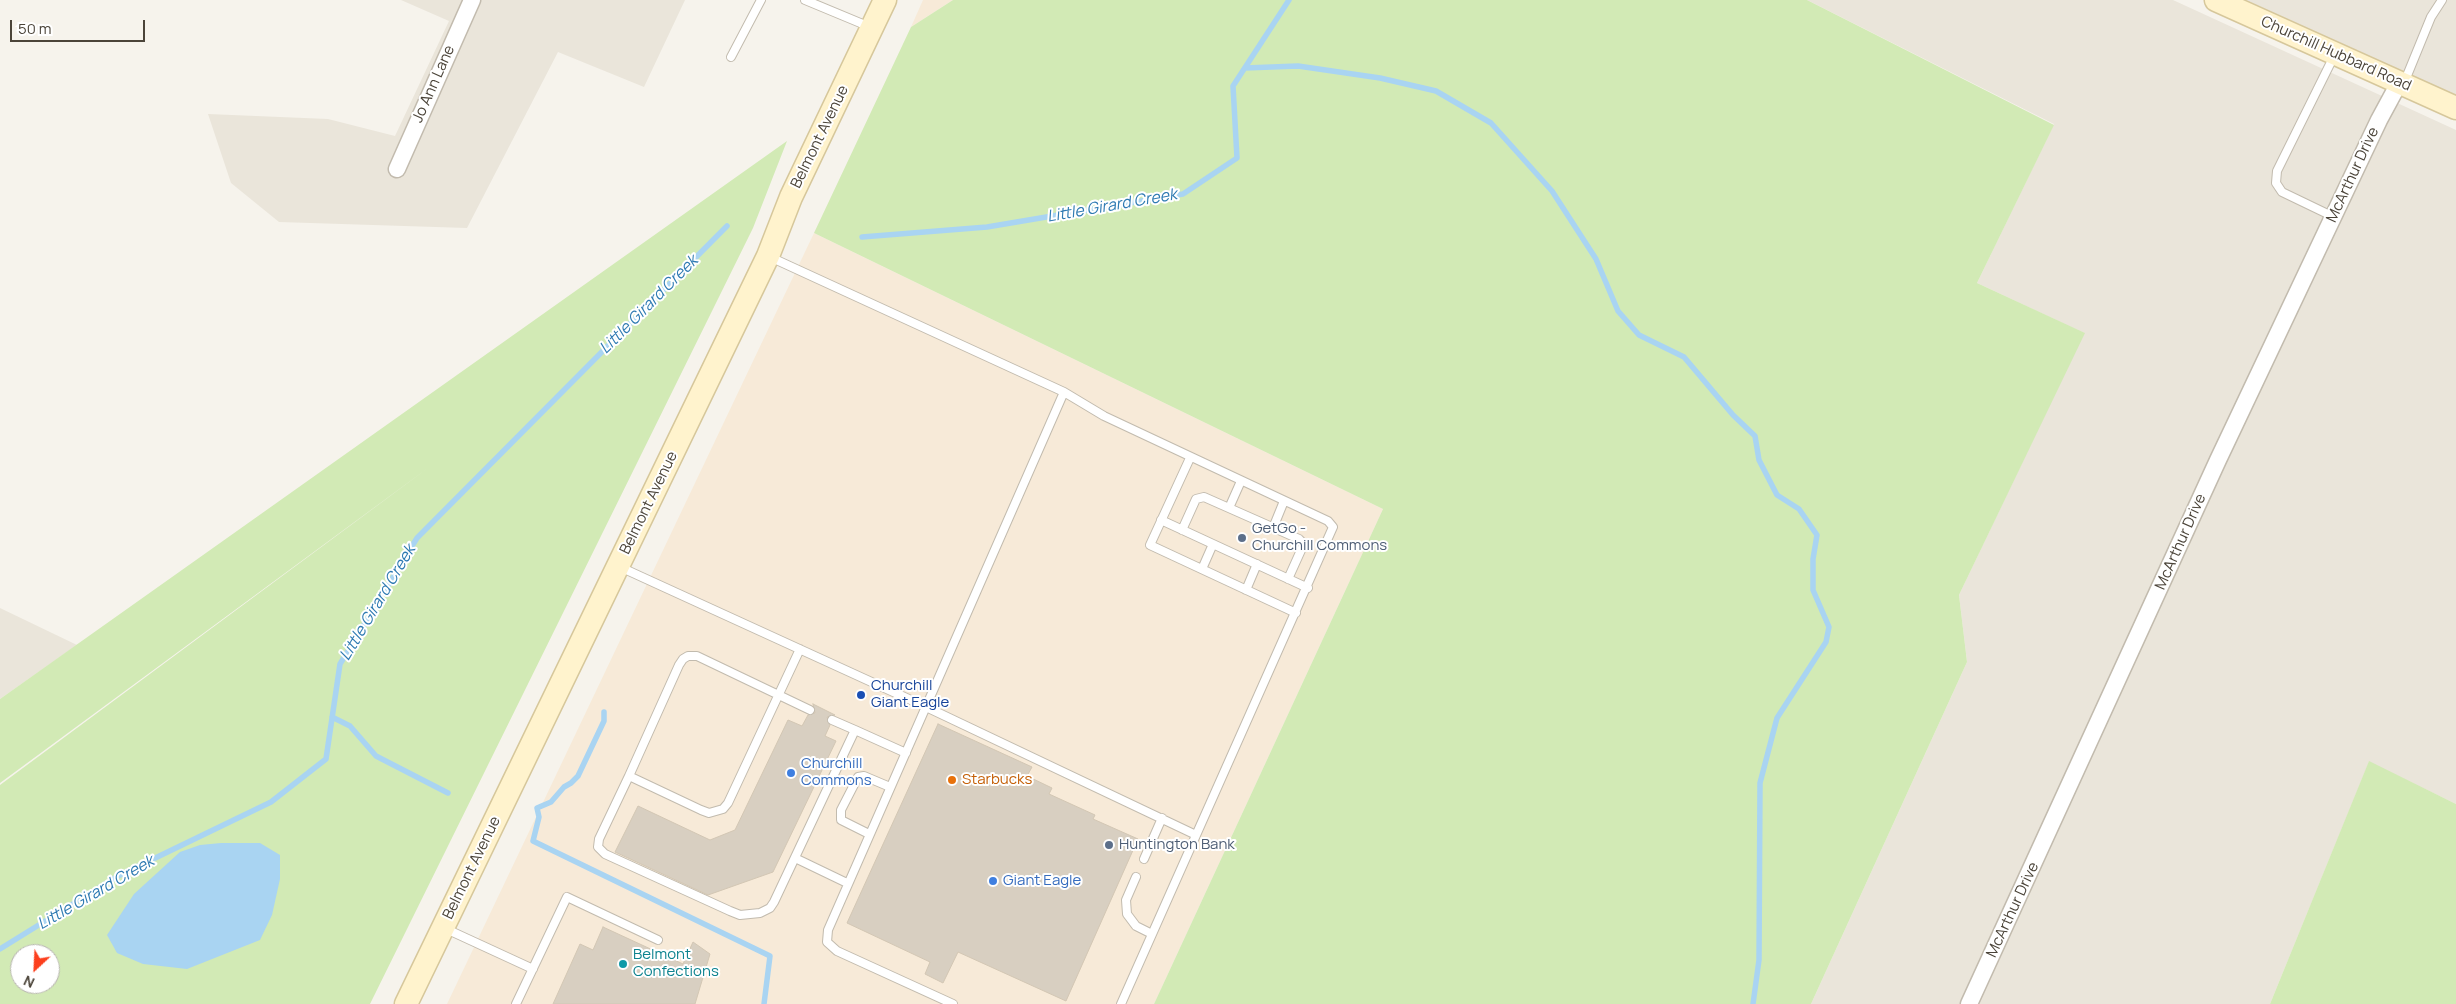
<!DOCTYPE html>
<style>
body{margin:0}
#map{position:relative;width:2456px;height:1004px;overflow:hidden;background:#f6f3ec;font-family:Manrope,sans-serif}
canvas{display:block}
.north{position:absolute;left:10px;top:944px;width:50px;height:50px;box-sizing:border-box;background:#fff;border:1px solid #b7b4b0;border-radius:50%;rotate:205deg;font-size:14px;font-weight:700;line-height:20px;text-align:center;color:#4b4439}
.north::after{content:'';display:block;margin:auto;width:18px;height:22px;background:#fc3f1d;clip-path:polygon(50% 0,100% 100%,50% 72%,0 100%)}
.scale{position:absolute;left:10px;top:20px;width:135px;height:22px;box-sizing:border-box;border:2px solid #4b4439;border-top:0;padding-left:6px;font-size:15px;line-height:18px;white-space:nowrap;color:#4b4439;-webkit-text-stroke:4px #fff;paint-order:stroke}
</style>
<div id="map">
<canvas width="2456" height="1004"></canvas>
<div class="north">N</div>
<div class="scale">50 m</div>
</div>
<script>
const ctx = document.querySelector('canvas').getContext('2d');
ctx.lineJoin = 'round';
function paint(path, color) { ctx.fillStyle = color; ctx.fill(path, 'evenodd'); }
const toPath = rows => new Path2D(rows.map(r => 'M' + r).join(''));
function strokePath(path, color, width, dash) { ctx.strokeStyle = color; ctx.lineWidth = width; ctx.lineCap = dash ? 'butt' : 'round'; ctx.setLineDash(dash || []); ctx.stroke(path); }
function drawText(font, color, halo, rows, align = 'center') {
  ctx.font = font + ' Manrope,sans-serif'; ctx.lineWidth = 4; ctx.setLineDash([]); ctx.textBaseline = 'middle'; ctx.strokeStyle = halo; ctx.fillStyle = color; for (const [text, x, y, turn = 0] of rows) {
    ctx.save(); ctx.translate(x, y); ctx.rotate((+turn || 0) * Math.PI / 180); ctx.textAlign = isNaN(turn) ? turn : align; if (halo) ctx.strokeText(text, 0, 0); ctx.fillText(text, 0, 0); ctx.restore();
  }
}
const residential = toPath([
 [401,0,685,0,644,87,558,52,467,228,279,222,231,183,208,114,328,119,395,136,449,21],
 [1807,0,2173,0,2456,130,2456,804,2369,762,2270,1004,1811,1004,1967,662,1959,595,2084,333,1977,283,2054,124],
 [2244,0,2456,0,2456,96],
 [0,608,77,645,0,699]
]);
const commercial = toPath([
 [923,0,953,0,911,27],
 [814,233,1383,509,1154,1004,447,1004]
]);
const green = toPath([
 [953,0,1807,0,2054,125,1977,283,2085,333,1959,595,1967,662,1811,1004,1154,1004,1383,509,814,233,911,27],
 [787,141,753,228,370,1004,0,1004,0,785,432,465,0,783,0,699],
 [20,954,50,954,50,984,20,984],
 [2369,761,2456,804,2456,1004,2270,1004]
]);
const water = toPath([
 [221,843,260,843,280,855,280,879,272,915,260,940,187,969,143,964,117,953,107,935,134,894,180,852,200,845]
]);
const stream = toPath([
 [1245,68,1298,66,1380,78,1436,91,1491,123,1552,191,1596,259,1618,311,1639,335,1684,357,1733,415,1755,436,1759,460,1777,495,1799,509,1817,535,1813,559,1813,590,1829,627,1826,642,1777,718,1760,783,1759,960,1753,1004],
 [862,237,987,227,1183,194,1237,158,1233,86,1289,0],
 [604,712,604,721,578,776,571,783,564,787,551,802,537,808,539,817,533,841,770,956,764,1004],
 [332,717,350,726,376,756,448,793],
 [0,949,118,876,271,802,326,759,340,664,417,538,727,226]
]);
const building = toPath([
 [813,704,835,715,827,717,830,725,825,736,836,741,773,872,708,895,615,852,638,806,710,840,735,830,788,720,802,726,808,715,815,713,813,704],
 [938,724,1032,767,1027,776,1052,788,1049,794,1095,815,1093,819,1138,839,1066,1001,958,952,943,983,925,974,930,962,847,923,938,724],
 [603,927,683,964,693,942,710,954,695,1004,553,1004,580,944,593,950,603,927]
]);
const lane = toPath([
 [805,0,870,27],
 [731,57,761,0],
 [2404,83,2431,17,2442,0],
 [2334,217,2282,192,2276,183,2277,171,2334,56],
 [770,257,1064,392,1104,416,1328,521,1333,527,1121,1004],
 [1190,458,1150,545,1296,613],
 [1229,508,1241,481],
 [1161,520,1308,588],
 [1273,528,1284,501],
 [1182,530,1196,499,1204,497,1299,539,1303,543,1302,548,1288,579],
 [620,567,924,706,1196,835],
 [1202,569,1213,544],
 [1246,590,1257,564],
 [800,649,728,803,723,809,709,813,701,810,629,776,599,839,598,847,605,854,730,911,740,915,760,913,770,908,774,902,855,730,906,753],
 [832,720,855,730],
 [629,776,679,665,683,659,688,656,697,656,810,710],
 [869,834,841,820,841,810,858,777,864,776,890,787],
 [795,858,847,883],
 [1144,859,1162,818],
 [1136,877,1126,900,1127,914,1136,926,1152,934],
 [444,928,533,969],
 [516,1004,567,897,658,940],
 [953,1004,837,951,827,942,828,930,1064,392]
]);
const street = toPath([
 [397,169,472,0],
 [1969,1004,2218,460,2379,120,2399,83]
]);
const secondary = toPath([
 [2216,0,2456,108],
 [406,1004,768,256,791,197,885,0]
]);
const markers = [
 [1242,538,5,"#5c6f8a"],
 [861,695,5,"#1a4fb4"],
 [791,773,5,"#3f7fe0"],
 [952,780,5,"#e8710a"],
 [1109,845,5,"#5c6f8a"],
 [993,881,5,"#3f7fe0"],
 [623,964,5,"#0f9aa8"]
];
const streetNames = [
 ["Churchill Hubbard Road",2336,54,24],
 ["Jo Ann Lane",434,84,-66],
 ["Belmont Avenue",820,137,-64],
 ["McArthur Drive",2353,175,-65],
 ["Belmont Avenue",649,503,-64],
 ["McArthur Drive",2181,542,-66],
 ["Belmont Avenue",472,868,-64],
 ["McArthur Drive",2013,910,-65]
];
const serviceNames = [
 ["GetGo -",1252,529],
 ["Churchill Commons",1252,546],
 ["Huntington Bank",1119,845]
];
const transitNames = [
 ["Churchill",871,686],
 ["Giant Eagle",871,703]
];
const shopNames = [
 ["Churchill",801,764],
 ["Commons",801,781],
 ["Giant Eagle",1003,881]
];
const foodNames = [
 ["Starbucks",962,780]
];
const cultureNames = [
 ["Belmont",633,955],
 ["Confections",633,972]
];
const waterNames = [
 ["Little Girard Creek",1112,206,-10],
 ["Little Girard Creek",649,305,-45],
 ["Little Girard Creek",378,603,-59],
 ["Little Girard Creek",96,893,-30]
];
paint(residential, '#eae5da');
paint(commercial, '#f7ead8');
paint(green, '#d2eab5');
paint(water, '#a9d4f2');
strokePath(stream, '#a9d4f2', 5.5);
paint(building, '#d8cfc1');
strokePath(building, '#d3c7b4', 1);
strokePath(lane, '#c2bbae', 10);
strokePath(street, '#c2bbae', 19);
strokePath(secondary, '#d6c79b', 25);
strokePath(lane, '#fff', 8);
strokePath(street, '#fff', 16);
strokePath(secondary, '#fff3cd', 22);
for (const [x, y, r, color] of markers) { const dot = new Path2D(); dot.arc(x, y, r, 0, 2 * Math.PI); ctx.fillStyle = color; ctx.fill(dot); strokePath(dot, '#fff', 2); }
drawText('15px', '#4b4439', '#fff', streetNames);
drawText('15px', '#4e5e75', '#fff', serviceNames, 'left');
drawText('15px', '#164399', '#fff', transitNames, 'left');
drawText('15px', '#366cbe', '#fff', shopNames, 'left');
drawText('15px', '#c56008', '#fff', foodNames, 'left');
drawText('15px', '#0d838f', '#fff', cultureNames, 'left');
drawText('italic 16px', '#2e7ab2', '#fff', waterNames);
</script>
